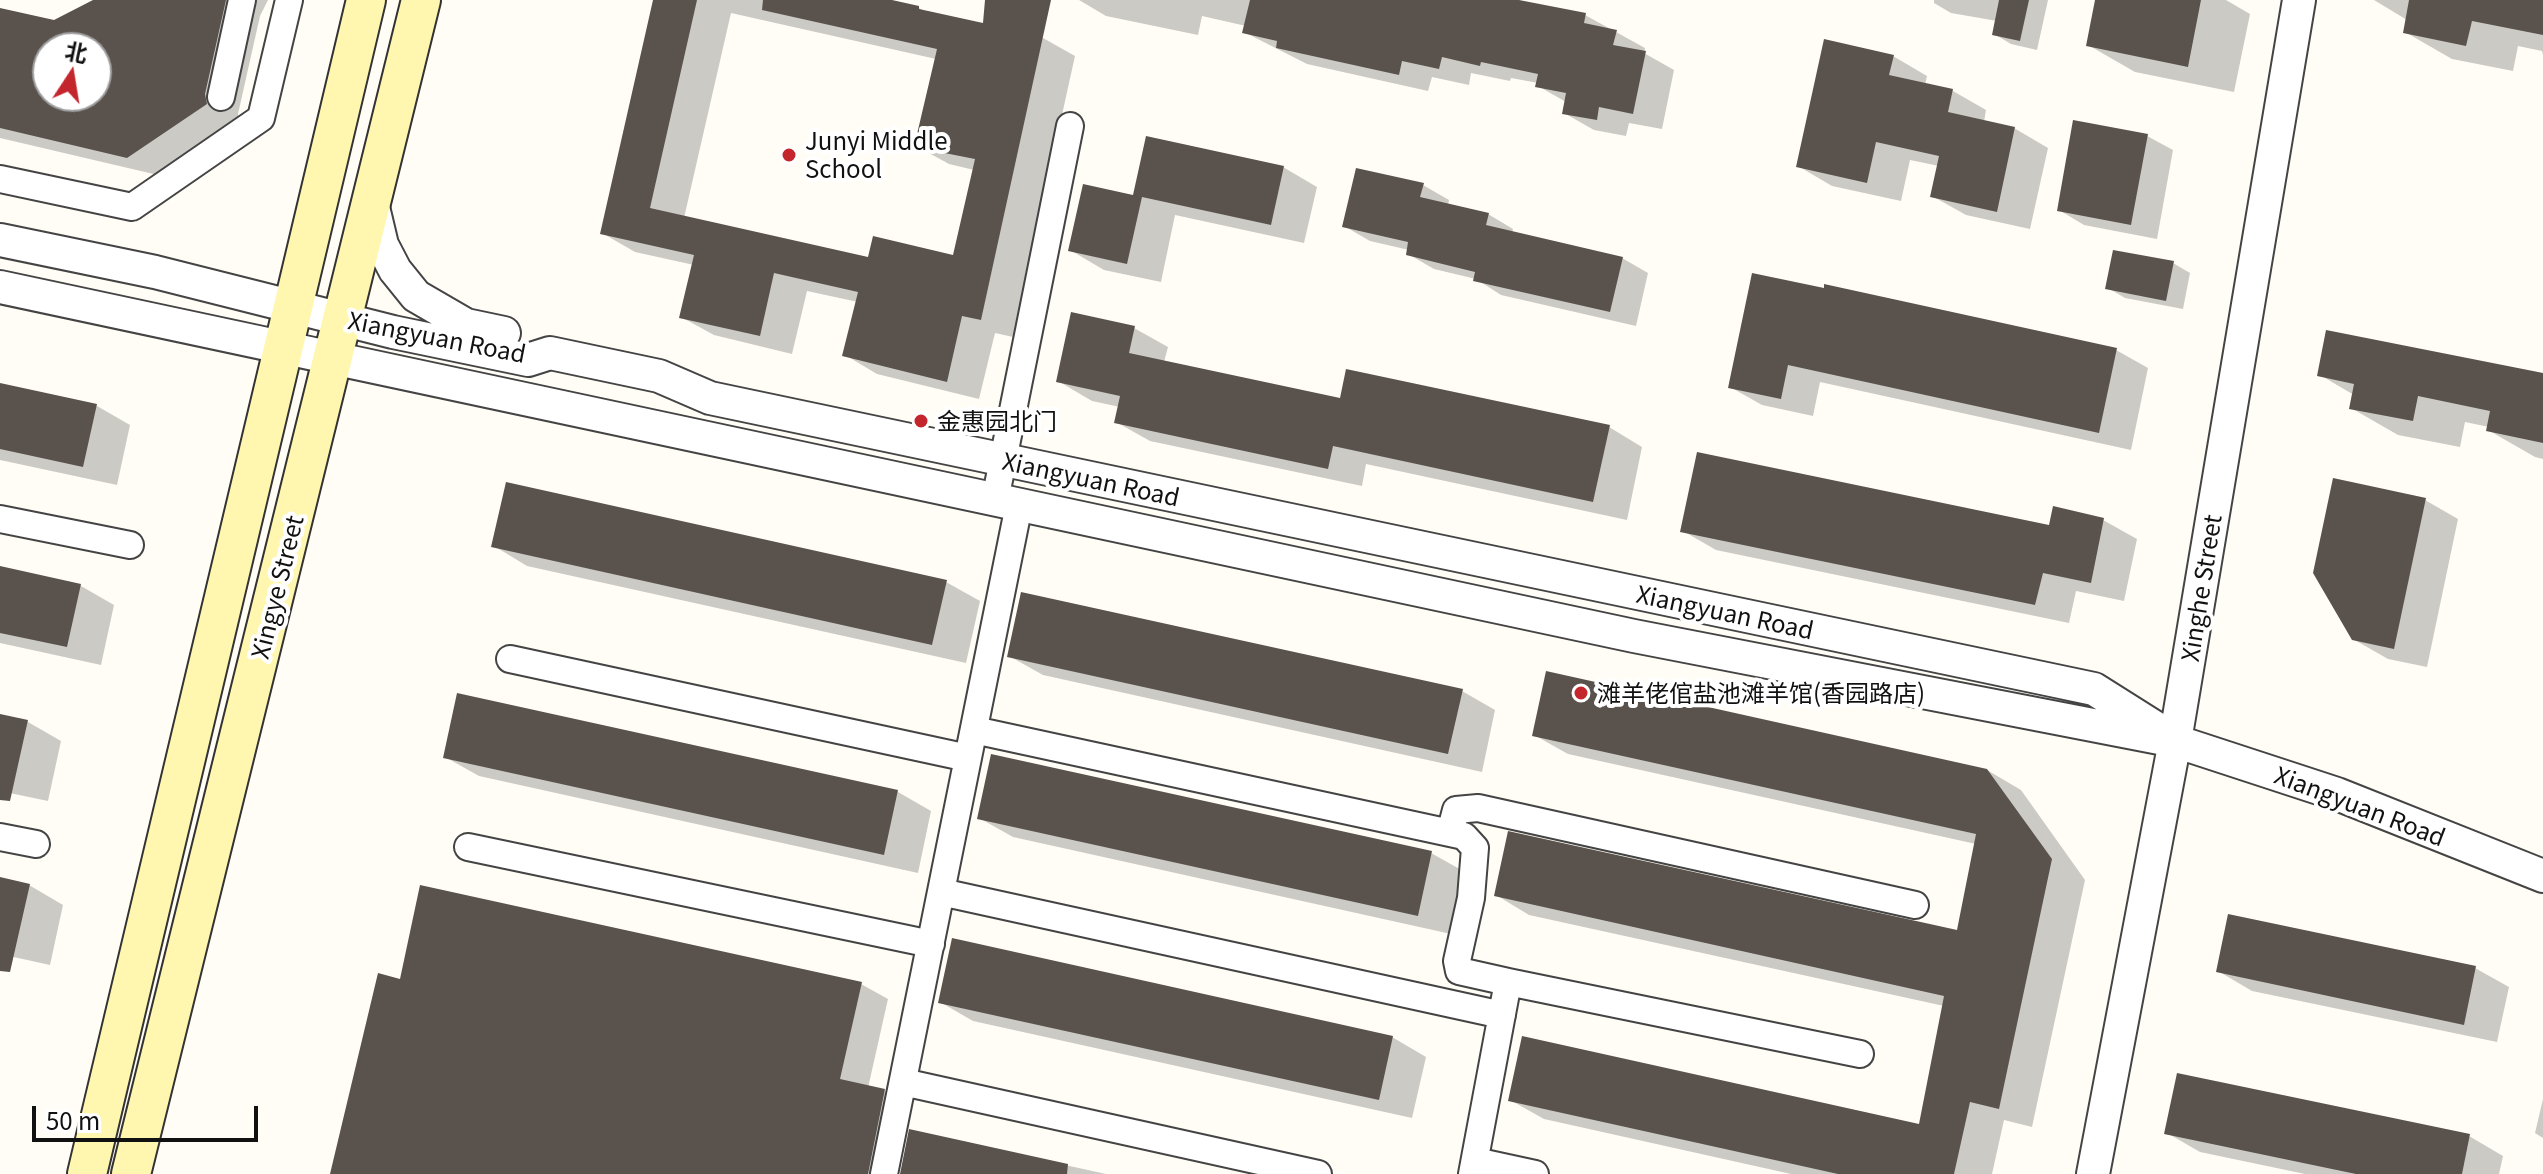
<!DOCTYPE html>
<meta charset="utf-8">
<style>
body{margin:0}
#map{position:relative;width:2543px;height:1174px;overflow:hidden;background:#fffdf5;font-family:Georgia,"Noto Sans SC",serif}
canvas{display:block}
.north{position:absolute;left:32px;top:32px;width:80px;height:80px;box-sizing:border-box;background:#fff;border:2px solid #a0a0a0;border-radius:50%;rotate:12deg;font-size:22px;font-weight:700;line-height:32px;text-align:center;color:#111}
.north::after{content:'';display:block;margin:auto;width:28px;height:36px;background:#c4262e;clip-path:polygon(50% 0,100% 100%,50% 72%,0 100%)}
.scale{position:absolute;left:32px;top:1106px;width:226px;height:36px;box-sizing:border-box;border:4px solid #111;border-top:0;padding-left:10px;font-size:24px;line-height:28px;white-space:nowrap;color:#111;-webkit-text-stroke:6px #fff;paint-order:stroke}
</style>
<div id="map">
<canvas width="2543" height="1174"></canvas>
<div class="north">北</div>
<div class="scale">50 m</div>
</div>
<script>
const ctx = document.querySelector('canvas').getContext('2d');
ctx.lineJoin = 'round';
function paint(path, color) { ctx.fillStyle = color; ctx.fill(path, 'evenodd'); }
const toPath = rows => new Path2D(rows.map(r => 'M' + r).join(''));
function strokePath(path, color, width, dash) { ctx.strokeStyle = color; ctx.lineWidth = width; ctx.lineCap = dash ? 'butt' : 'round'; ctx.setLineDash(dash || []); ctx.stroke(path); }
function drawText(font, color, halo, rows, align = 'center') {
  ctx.font = font + ' Georgia,"Noto Sans SC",serif'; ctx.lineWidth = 8; ctx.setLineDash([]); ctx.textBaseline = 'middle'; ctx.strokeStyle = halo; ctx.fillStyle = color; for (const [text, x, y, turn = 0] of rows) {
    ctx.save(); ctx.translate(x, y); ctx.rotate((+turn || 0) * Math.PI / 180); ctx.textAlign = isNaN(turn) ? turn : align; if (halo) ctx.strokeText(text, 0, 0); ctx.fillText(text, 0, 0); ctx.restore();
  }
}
const shadow = toPath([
 [97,0,268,0,260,16,238,114,240,123,162,176,0,138,0,10,55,22],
 [48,48,96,48,96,96,48,96],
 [655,0,883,0,919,8,927,13,1043,38,1075,56,1013,337,995,333,979,399,877,374,845,355,858,302,807,291,792,354,714,335,681,317,694,265,635,252,602,233],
 [731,13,936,59,916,146,949,164,974,170,955,257,870,260,684,218],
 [1079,0,1492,0,1585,15,1645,48,1644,53,1674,70,1662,129,1629,123,1626,136,1594,130,1564,113,1566,102,1538,86,1538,83,1511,78,1510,81,1471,73,1469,85,1432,77,1428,91,1307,64,1244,32,1246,26,1202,16,1198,35,1106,16],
 [1934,0,2048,0,2037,50,2011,44,1994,34,1997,21,1951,13,1934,3],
 [2097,0,2226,0,2250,14,2234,92,2135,72,2088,45],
 [2374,0,2543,0,2543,55,2542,51,2518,46,2513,71,2452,59,2405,32,2407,20],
 [1893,56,1927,76,1925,85,1953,91,1986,110,1984,122,2014,128,2048,148,2030,229,1966,215,1932,196,1939,166,1910,160,1901,201,1832,186,1798,166],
 [2147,136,2173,150,2157,239,2084,225,2059,210],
 [1283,167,1317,187,1304,243,1175,215,1161,282,1104,270,1070,250,1135,197],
 [1423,185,1449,200,1448,205,1488,214,1513,229,1512,234,1622,258,1648,273,1636,326,1501,295,1476,279,1434,269,1408,254,1409,250,1370,241,1344,226],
 [2173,263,2190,273,2183,309,2125,298,2108,288],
 [1825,290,2116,350,2148,368,2131,450,1820,382,1813,416,1762,405,1730,387],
 [1134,328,1168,347,1164,362,1342,400,1609,427,1642,447,1627,520,1366,464,1362,486,1150,441,1116,422,1120,407,1092,401,1058,381],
 [2320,375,2543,375,2543,459,2535,457,2488,430,2489,427,2465,422,2460,447,2398,435,2351,408,2354,395],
 [0,385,97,406,130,425,117,485,0,460],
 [2425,500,2458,519,2427,667,2388,659,2353,639],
 [2103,520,2137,539,2124,601,2076,591,2069,623,1716,550,1683,531,2051,527],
 [494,546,946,582,980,601,966,663,527,566],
 [0,568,81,586,114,605,101,665,0,643],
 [1009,656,1462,691,1495,710,1482,772,1043,675],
 [459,695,898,792,931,811,918,873,479,776,445,757],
 [0,716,28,722,61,741,48,801,0,791],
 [1534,735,1987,770,2021,790,2085,880,2032,1127,2004,1120,1992,1174,1791,1174,1544,1119,1510,1100,1920,1126,1944,1006,1529,915,1496,895,1959,933,1976,844,1568,754],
 [979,818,1431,853,1465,872,1451,934,1013,837],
 [0,879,29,885,63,905,50,965,0,954],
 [2475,968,2509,987,2497,1042,2252,991,2218,971],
 [401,981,861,984,888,999,868,1088,884,1091,911,1107,898,1174,332,1174],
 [940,1002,1392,1037,1426,1057,1412,1118,973,1021],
 [2543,1099,2543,1138,2535,1133],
 [911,1131,1106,1174,902,1174],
 [2167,1133,2469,1136,2503,1156,2499,1174,2305,1174,2200,1152]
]);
const building = toPath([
 [93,0,226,0,205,94,207,104,127,158,0,128,0,8,54,20],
 [48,48,96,48,96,96,48,96],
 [653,0,697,0,650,208,868,257,873,236,953,255,975,159,914,147,937,49,762,10,763,0,892,0,919,6,919,9,983,23,985,0,1051,0,981,320,962,316,947,382,842,356,858,292,774,273,760,336,679,318,694,255,600,234],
 [1250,0,1519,0,1586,13,1584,23,1617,30,1613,45,1646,51,1633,114,1599,107,1597,120,1562,114,1566,93,1535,87,1538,74,1481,62,1480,66,1442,57,1439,69,1402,61,1399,75,1276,48,1277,41,1242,33],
 [1999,0,2029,0,2020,41,1992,35],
 [2095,0,2201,0,2188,67,2086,46],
 [2409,0,2543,0,2543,35,2472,21,2466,46,2403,33],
 [1824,39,1894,55,1889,75,1953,89,1948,112,2015,127,1997,212,1930,197,1939,156,1876,142,1867,183,1796,167],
 [2073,120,2148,134,2131,225,2057,211],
 [1146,136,1284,166,1271,225,1142,197,1127,264,1068,251,1083,184,1133,195],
 [1356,168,1424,183,1420,197,1489,213,1486,225,1623,257,1610,312,1473,281,1475,272,1406,255,1408,242,1342,227],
 [2113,250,2174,261,2166,301,2105,289],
 [1752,273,1824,288,1824,284,2117,348,2099,433,1788,365,1781,399,1728,388],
 [1071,312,1135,326,1129,353,1340,398,1346,369,1610,425,1593,502,1333,446,1328,469,1114,423,1120,396,1056,382],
 [2326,330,2543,373,2543,443,2486,431,2490,411,2418,396,2413,421,2349,409,2354,384,2317,376],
 [0,383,97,404,83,467,0,449],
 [1697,452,2049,525,2053,506,2104,518,2091,583,2043,573,2035,605,1680,532],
 [2333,478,2426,498,2394,649,2352,640,2313,573],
 [506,482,947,580,932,645,491,547],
 [0,566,81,584,67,647,0,633],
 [1021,592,1463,689,1448,754,1007,657],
 [1546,671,1987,769,2052,859,1999,1109,1970,1102,1954,1174,1838,1174,1508,1101,1522,1036,1919,1124,1944,996,1494,896,1508,831,1957,930,1976,834,1532,736],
 [457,693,898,790,884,855,443,758],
 [0,714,28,720,10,801,0,800],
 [991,754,1432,851,1418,916,977,819],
 [0,877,30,884,10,972,0,971],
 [420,885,862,982,840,1079,885,1089,868,1174,330,1174,378,973,400,979],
 [2228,914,2476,966,2464,1025,2216,972],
 [952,938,1393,1036,1379,1100,938,1003],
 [2177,1073,2470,1134,2462,1174,2356,1174,2164,1134],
 [909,1129,1068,1164,1067,1174,900,1174]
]);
const minor = toPath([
 [221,97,242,0],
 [0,179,132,207,261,118,289,0],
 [995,500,1070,126],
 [0,519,130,545],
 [510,659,968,758],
 [974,730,1464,836,1475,848,1471,898,1457,961,1459,971,1508,982],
 [1450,833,1456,810,1478,808,1915,905],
 [0,837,36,844],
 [468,847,931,944],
 [941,892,1502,1015],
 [903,1082,1318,1174],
 [1475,1161,1535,1174],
 [884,1174,1019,505],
 [1472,1174,1508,982,1860,1054]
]);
const tertiary = toPath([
 [372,203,382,245,395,270,416,296,466,325,504,333],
 [0,240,155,272,393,332,528,360,550,353,659,376,710,398,2094,689,2159,730],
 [0,287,1634,636,2175,741,2337,794,2543,876],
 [2093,1174,2175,741,2299,0]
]);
const secondary = toPath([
 [87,1174,366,0],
 [131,1174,421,0]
]);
const markers = [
 [789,155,8,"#c4262e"],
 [921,421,8,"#c4262e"],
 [1581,693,8,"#c4262e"]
];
const poiNames = [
 ["Junyi Middle",805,141],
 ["School",805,169],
 ["金惠园北门",937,421],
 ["滩羊佬倌盐池滩羊馆(香园路店)",1597,693]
];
const streetNames = [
 ["Xiangyuan Road",437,337,11],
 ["Xiangyuan Road",1091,479,12],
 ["Xingye Street",277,587,-76],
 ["Xinghe Street",2201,588,-81],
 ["Xiangyuan Road",1725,612,12],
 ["Xiangyuan Road",2360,806,21]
];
paint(shadow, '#0003');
paint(building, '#5a524d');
strokePath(minor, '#444', 30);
strokePath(tertiary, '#444', 36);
strokePath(secondary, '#333', 42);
strokePath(minor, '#fff', 26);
strokePath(tertiary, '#fff', 32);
strokePath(secondary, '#fff6b0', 38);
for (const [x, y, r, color] of markers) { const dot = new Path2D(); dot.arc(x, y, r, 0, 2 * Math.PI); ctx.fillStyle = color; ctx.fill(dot); strokePath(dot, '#fff', 3); }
drawText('24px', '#111', '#fff', poiNames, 'left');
drawText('24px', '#111', '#fff', streetNames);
</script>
